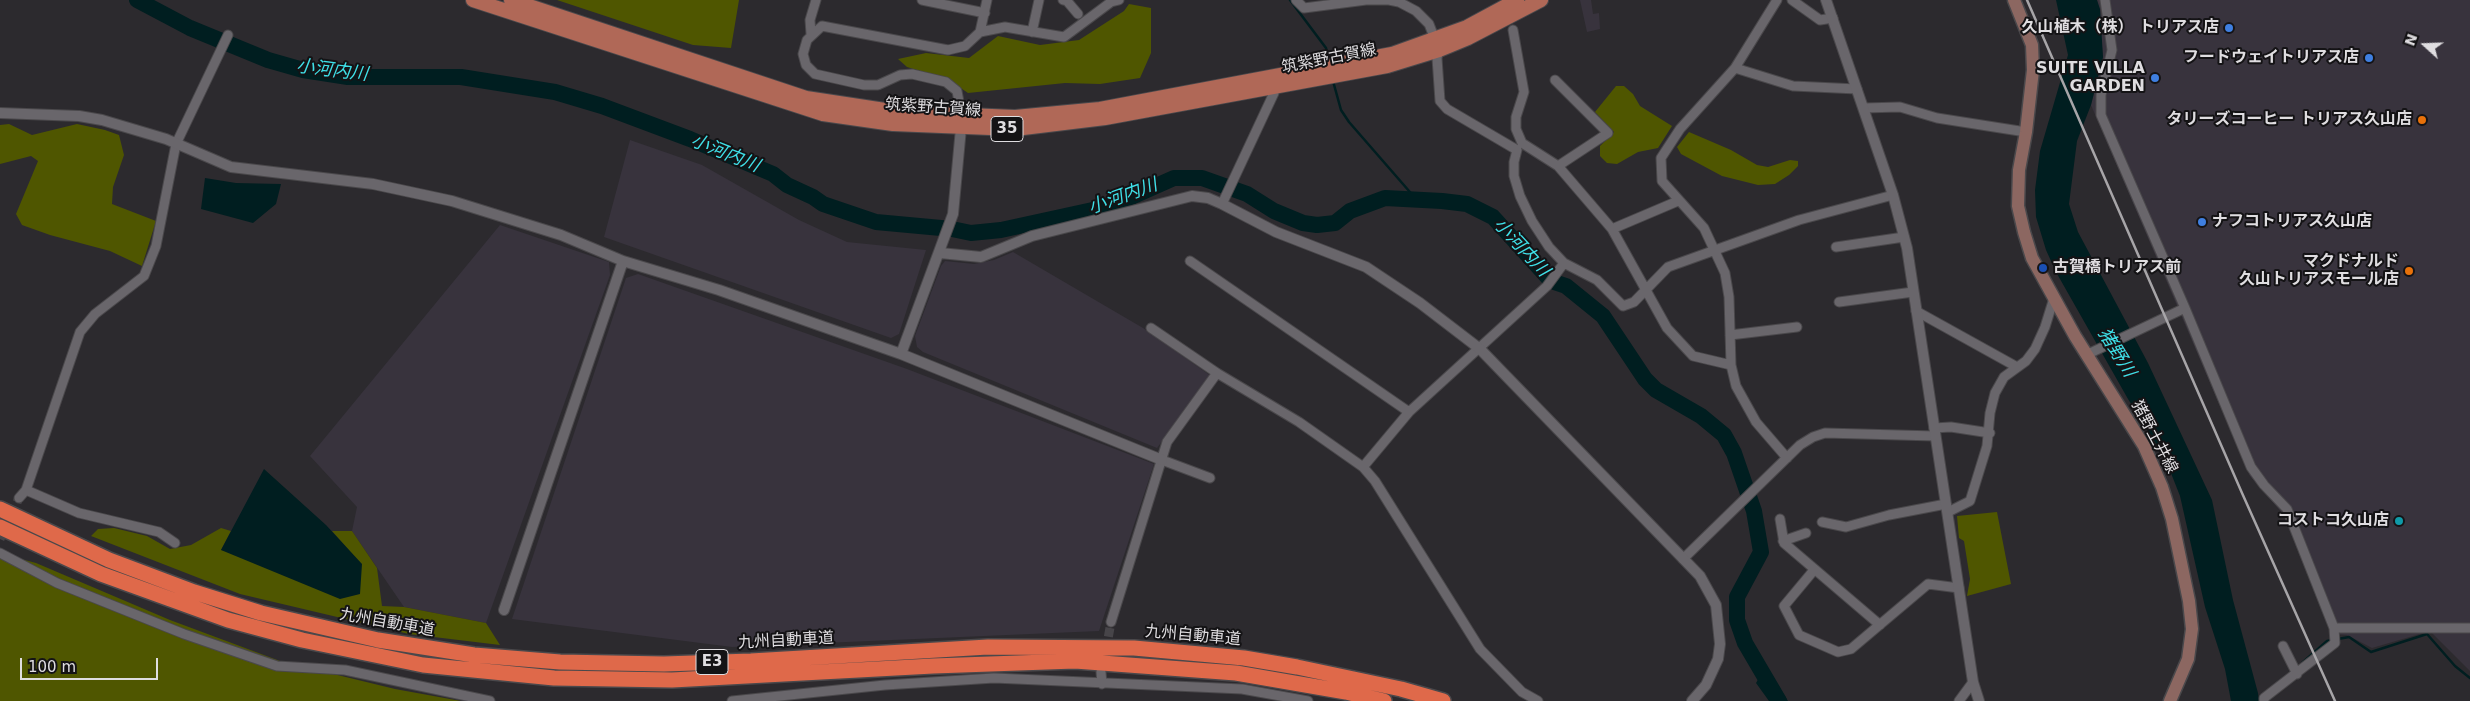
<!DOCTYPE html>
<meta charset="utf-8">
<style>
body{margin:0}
#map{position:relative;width:2470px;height:701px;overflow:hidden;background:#2c2a2e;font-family:"DejaVu Sans",sans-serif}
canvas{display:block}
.north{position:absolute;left:2400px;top:20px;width:50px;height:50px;-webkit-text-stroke:4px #141315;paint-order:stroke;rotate:290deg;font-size:14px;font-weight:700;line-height:20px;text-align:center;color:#dfdde0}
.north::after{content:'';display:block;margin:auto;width:18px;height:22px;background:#dfdde0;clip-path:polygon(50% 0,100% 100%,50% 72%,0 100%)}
.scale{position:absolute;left:20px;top:658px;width:138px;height:22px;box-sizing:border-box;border:2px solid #dfdde0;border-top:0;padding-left:6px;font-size:15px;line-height:18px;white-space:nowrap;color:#dfdde0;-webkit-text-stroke:4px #141315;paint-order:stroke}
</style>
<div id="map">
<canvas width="2470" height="701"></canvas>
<div class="north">N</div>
<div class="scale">100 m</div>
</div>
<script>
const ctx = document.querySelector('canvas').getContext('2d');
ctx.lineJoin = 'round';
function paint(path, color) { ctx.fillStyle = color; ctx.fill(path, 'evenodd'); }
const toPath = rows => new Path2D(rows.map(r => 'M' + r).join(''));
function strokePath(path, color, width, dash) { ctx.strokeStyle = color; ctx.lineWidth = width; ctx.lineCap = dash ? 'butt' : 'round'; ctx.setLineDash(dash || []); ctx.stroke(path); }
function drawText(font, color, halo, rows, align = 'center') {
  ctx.font = font + ' "DejaVu Sans","Noto Sans JP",sans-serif'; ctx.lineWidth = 4; ctx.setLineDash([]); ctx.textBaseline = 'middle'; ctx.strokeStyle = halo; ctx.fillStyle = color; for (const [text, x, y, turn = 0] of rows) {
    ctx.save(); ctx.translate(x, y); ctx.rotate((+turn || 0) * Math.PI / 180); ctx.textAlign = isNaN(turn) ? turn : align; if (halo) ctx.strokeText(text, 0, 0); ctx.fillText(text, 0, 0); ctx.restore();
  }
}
const built = toPath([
 [1580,0,1591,0,1593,14,1599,13,1600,29,1587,32],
 [2097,0,2470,0,2470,671,2430,631,2372,648,2347,635,2331,634,2283,514,2250,476,2091,105,2103,57],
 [630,140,702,165,799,220,847,242,926,250,899,334,891,338,604,237],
 [500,225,609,262,610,275,486,623,404,607,352,531,357,507,310,456],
 [1013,252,1143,328,1211,376,1157,448,923,352,917,347,915,336,941,266,945,261,974,264,994,260],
 [638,274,907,369,1154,464,1099,631,732,647,512,619,626,278]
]);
const green = toPath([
 [557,0,739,0,731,48,693,45],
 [1129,4,1151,8,1151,53,1140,78,1100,84,1065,83,968,93,949,80,907,67,898,59,926,53,969,58,998,36,1040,45,1079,40,1124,11],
 [1616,86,1624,86,1633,94,1640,106,1672,126,1658,148,1638,152,1617,164,1607,163,1600,156,1600,146,1614,132,1595,112],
 [9,124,32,135,77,124,105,130,119,135,124,155,113,187,112,204,156,221,142,266,110,251,50,235,22,225,16,214,38,161,31,156,0,164,0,125],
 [1689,132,1731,150,1757,165,1768,167,1790,160,1798,161,1798,166,1789,175,1775,184,1758,185,1722,176,1681,154,1677,147],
 [1997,512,2011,584,1967,596,1970,579,1964,541,1959,538,1957,516],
 [114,528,147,536,170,549,191,545,221,528,231,531,221,550,361,564,332,531,352,531,377,568,382,606,404,607,486,623,500,645,409,634,240,594,91,536,98,529],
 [0,558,17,558,36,563,170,620,280,661,395,689,461,701,0,701]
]);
const water = toPath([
 [2056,0,2097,0,2100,9,2103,57,2091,105,2077,141,2069,204,2078,232,2148,363,2212,500,2233,600,2258,693,2259,701,2231,701,2225,669,2205,607,2180,496,2165,458,2128,399,2056,272,2046,250,2036,217,2035,190,2040,151,2068,55],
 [205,178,236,183,281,184,276,204,253,223,201,209],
 [264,469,326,525,362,564,360,594,340,599,221,550],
 [1766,666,1788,701,1769,701,1756,683]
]);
const stream = toPath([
 [1290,0,1326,48,1329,61],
 [1333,81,1341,110,1349,122,1416,199],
 [2338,639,2349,637,2371,652,2427,634,2455,666,2470,678],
 [2302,663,2327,641,2332,640]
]);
const river = toPath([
 [137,0,190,28,268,60,303,70,348,77,461,77,555,92,602,106,690,139,773,174,787,185,813,197,823,204,876,222,952,229,971,233,1001,230,1111,206,1174,178,1202,178,1247,194,1274,211,1303,223,1317,225,1335,223,1350,211,1385,198,1442,201,1467,204,1493,217,1551,281,1566,286,1603,316,1645,379,1656,390,1701,416,1724,435,1734,453,1754,511,1761,552,1737,597,1737,620,1745,643,1779,701]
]);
const minorTunnel = toPath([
 [0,539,19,498],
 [1106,650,1111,622]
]);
const minor = toPath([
 [922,0,985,13],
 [1063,0,1067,1,1078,14],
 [1296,0,1304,8,1366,0,1389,0,1399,2,1416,11,1429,24,1439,50,1437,58,1440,101,1447,109,1517,150,1514,162,1514,176,1520,196,1532,221,1549,247,1564,263,1597,280,1623,306,1634,302,1668,267,1799,220,1893,195],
 [1777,0,1735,68,1680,129,1661,158,1662,181,1704,228,1725,273,1729,297,1731,365,1736,386,1756,422,1787,458],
 [1792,0,1820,20,1833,18],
 [2105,0,2112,50,2101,95,2101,115,2185,308,2251,467,2264,485,2287,509,2334,628,2335,643,2264,698,2264,701],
 [1513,30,1524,92,1516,117,1516,129,1522,143,1558,166,1612,229,1667,328,1693,356,1731,365],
 [980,32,1005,27,1064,37,1111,2,1119,0],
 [1032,32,1039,0],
 [811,34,810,20,816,0],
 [1735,68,1793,86,1857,89],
 [1555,80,1608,133,1558,166],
 [1864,108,1900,107,1937,118,2026,132],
 [962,118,957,91,946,82,912,74,900,75,878,85,864,85,815,74,806,65,803,54,807,40,822,26,948,50,965,46,980,32,987,0],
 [1222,204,1274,93,1274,87],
 [1612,229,1678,201],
 [1836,247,1904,237],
 [1190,261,1409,412],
 [1839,302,1913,292],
 [1916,311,2017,367],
 [1151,328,1217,373,1299,422,1363,467,1375,481,1480,649,1522,692,1538,701],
 [1730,335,1797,327],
 [2086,355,2185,308],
 [1934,428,1951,427,1990,433],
 [1162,460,1210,478],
 [1363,467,1409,412,1547,286,1564,263],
 [26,490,79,513,159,532,175,543],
 [19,498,26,490,80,332,95,314,144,276,156,246,176,144,228,35],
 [1948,512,1970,501,1987,446,1990,413,1995,393,2004,377,2026,361,2035,349,2045,327,2054,298],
 [1780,519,1784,543,1880,625],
 [1822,522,1846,527,1889,515,1946,504],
 [1783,541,1806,533],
 [0,553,57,583,184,634,277,666,345,670,490,701],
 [1683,559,1800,445,1813,437,1825,433,1935,436],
 [1814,570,1784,606,1799,635,1838,652,1851,649,1928,584,1959,588],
 [1111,622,1167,442,1217,373],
 [2334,628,2470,628],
 [2283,646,2297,674],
 [1101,672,1102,684],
 [732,701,885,685,994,678,1242,689,1308,701],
 [1959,701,1973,682]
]);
const tertiary = toPath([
 [1826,0,1893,195,1907,248,1973,682,1979,701],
 [0,113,79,116,102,120,166,139,231,167,373,184,452,201,561,235,623,261,719,290,901,354,1162,460],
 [940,253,981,257,1032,236,1192,196,1208,198,1222,204,1276,232,1366,267,1420,303,1480,349,1700,576,1716,605,1720,644,1718,659,1706,685,1692,701],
 [901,354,953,214,961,128],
 [504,610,623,261]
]);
const secondary = toPath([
 [2014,0,2032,45,2033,70,2026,132,2019,170,2018,206,2024,232,2032,258,2075,336,2144,446,2162,487,2172,519,2189,601,2192,629,2188,659,2170,701]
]);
const primary = toPath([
 [473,0,823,114,893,124,1015,129,1105,118,1387,66,1439,50,1468,38,1541,0],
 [511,0,806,98,898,112,1015,117,1100,109,1392,54,1467,27,1517,0]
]);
const motorway = toPath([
 [0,509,109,560,194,592,261,613,378,640,474,655,560,662,664,664,751,661,988,647,1134,648,1244,658,1297,667,1401,689,1443,701],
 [0,527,101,574,228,620,302,640,423,665,554,678,672,680,933,666,1075,661,1236,673,1346,692,1384,701]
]);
const rail = toPath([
 [2027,0,2242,493,2335,701]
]);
const markers = [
 [2229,28,5,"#3f7fe0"],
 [2369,58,5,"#3f7fe0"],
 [2155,78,5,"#3f7fe0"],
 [2422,120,5,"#e8710a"],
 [2202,222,5,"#3f7fe0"],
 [2043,268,5,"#1a4fb4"],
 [2409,271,5,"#e8710a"],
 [2399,521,5,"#0f9aa8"]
];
const shields = [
 [1007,129,32],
 [712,662,32]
];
const shieldNames = [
 ["35",1007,129],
 ["E3",712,662]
];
const poiNames = [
 ["久山植木（株） トリアス店",2219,28],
 ["フードウェイトリアス店",2359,58],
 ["SUITE VILLA",2145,69],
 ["GARDEN",2145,87],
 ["タリーズコーヒー トリアス久山店",2412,120],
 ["ナフコトリアス久山店",2212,222,"left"],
 ["マクドナルド",2399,262],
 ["久山トリアスモール店",2399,280],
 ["古賀橋トリアス前",2053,268,"left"],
 ["コストコ久山店",2389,521]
];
const streetNames = [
 ["筑紫野古賀線",1329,59,-11],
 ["筑紫野古賀線",933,108,4],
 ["猪野土井線",2154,437,62],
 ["九州自動車道",387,623,10],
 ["九州自動車道",1193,636,5],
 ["九州自動車道",786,641,-3]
];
const waterNames = [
 ["小河内川",332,71,7],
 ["小河内川",725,154,22],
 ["小河内川",1123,197,-20],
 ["小河内川",1521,248,47],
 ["猪野川",2116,353,58]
];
paint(built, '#38333d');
paint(green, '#4f5600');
paint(water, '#001e20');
strokePath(stream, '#001e20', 2.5);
strokePath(river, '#001e20', 16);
strokePath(minorTunnel, '#474549', 9, [9, 4.5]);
strokePath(minor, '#4a484b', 11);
strokePath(tertiary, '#4a484b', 12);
strokePath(secondary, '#4a484b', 15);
strokePath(primary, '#4a484b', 16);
strokePath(motorway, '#4a484b', 18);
strokePath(minor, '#69666b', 9);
strokePath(tertiary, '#69666b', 10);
strokePath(secondary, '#8c6761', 12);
strokePath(primary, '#b06857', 14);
strokePath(motorway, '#df694a', 15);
strokePath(rail, '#a7a5a8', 2.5);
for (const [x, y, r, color] of markers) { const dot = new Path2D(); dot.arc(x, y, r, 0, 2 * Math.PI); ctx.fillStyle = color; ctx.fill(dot); strokePath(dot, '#141315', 2); }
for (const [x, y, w] of shields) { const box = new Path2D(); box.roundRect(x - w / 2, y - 12.5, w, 25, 4); ctx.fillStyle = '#141315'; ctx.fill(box); strokePath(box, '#dfdde0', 1); }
drawText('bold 15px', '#dfdde0', null, shieldNames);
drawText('bold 16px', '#dfdde0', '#141315', poiNames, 'right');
drawText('16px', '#dfdde0', '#141315', streetNames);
drawText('italic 18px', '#3fe0e8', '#141315', waterNames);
</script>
